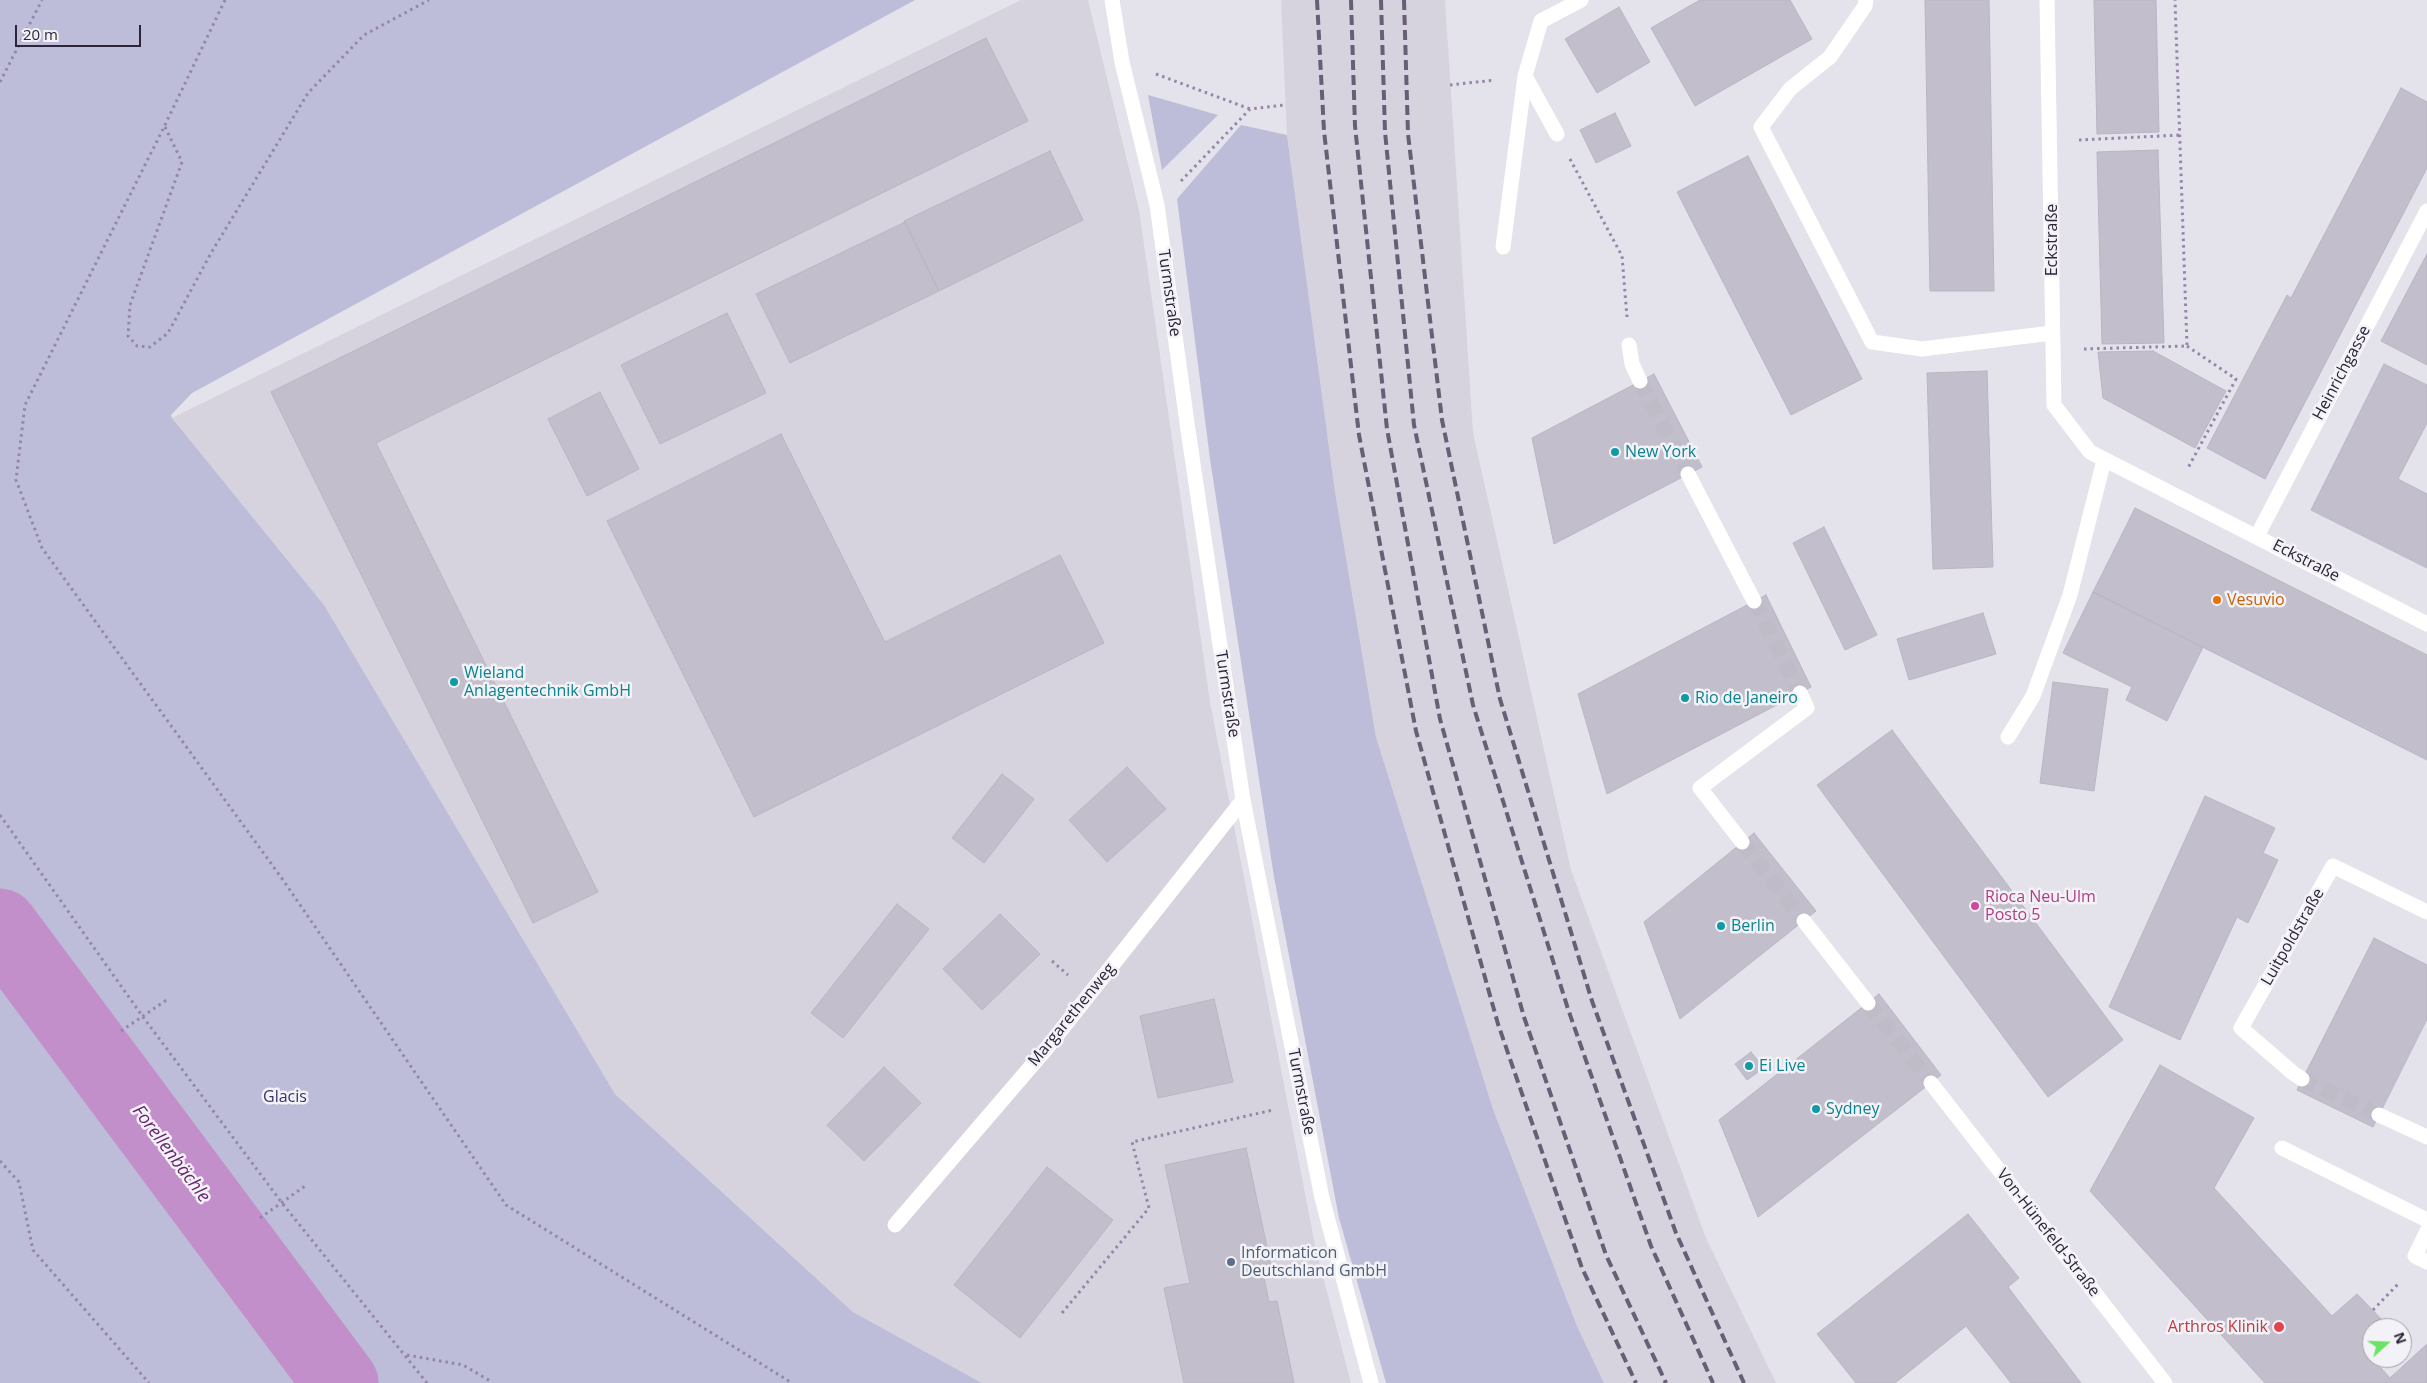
<!DOCTYPE html>
<meta charset="utf-8">
<style>
body{margin:0}
#map{position:relative;width:2427px;height:1383px;overflow:hidden;background:#e4e2ea;font-family:"Open Sans",sans-serif}
canvas{display:block}
.north{position:absolute;left:2362px;top:1318px;width:50px;height:50px;box-sizing:border-box;background:#f3f2f7;border:1px solid #a4a0ab;border-radius:50%;rotate:70deg;font-size:14px;font-weight:700;line-height:20px;text-align:center;color:#2d2439}
.north::after{content:'';display:block;margin:auto;width:18px;height:22px;background:#6ae367;clip-path:polygon(50% 0,100% 100%,50% 72%,0 100%)}
.scale{position:absolute;left:15px;top:25px;width:126px;height:22px;box-sizing:border-box;border:2px solid #2d2439;border-top:0;padding-left:6px;font-size:15px;line-height:18px;white-space:nowrap;color:#2d2439;-webkit-text-stroke:4px #f3f2f7;paint-order:stroke}
</style>
<div id="map">
<canvas width="2427" height="1383"></canvas>
<div class="north">N</div>
<div class="scale">20 m</div>
</div>
<script>
const ctx = document.querySelector('canvas').getContext('2d');
ctx.lineJoin = 'round';
function paint(path, color) { ctx.fillStyle = color; ctx.fill(path, 'evenodd'); }
const toPath = rows => new Path2D(rows.map(r => 'M' + r).join(''));
function strokePath(path, color, width, dash) { ctx.strokeStyle = color; ctx.lineWidth = width; ctx.lineCap = dash ? 'butt' : 'round'; ctx.setLineDash(dash || []); ctx.stroke(path); }
function drawText(font, color, halo, rows, align = 'center') {
  ctx.font = font + ' "Open Sans",sans-serif'; ctx.lineWidth = 5; ctx.setLineDash([]); ctx.textBaseline = 'middle'; ctx.strokeStyle = halo; ctx.fillStyle = color; for (const [text, x, y, turn = 0] of rows) {
    ctx.save(); ctx.translate(x, y); ctx.rotate((+turn || 0) * Math.PI / 180); ctx.textAlign = isNaN(turn) ? turn : align; if (halo) ctx.strokeText(text, 0, 0); ctx.fillText(text, 0, 0); ctx.restore();
  }
}
const built = toPath([
 [1021,0,1088,0,1139,210,1210,702,1316,1250,1351,1383,982,1383,853,1312,615,1094,324,605,172,418],
 [1281,0,1445,0,1473,433,1571,870,1706,1238,1776,1383,1604,1383,1577,1326,1493,1109,1376,737,1335,492,1287,135]
]);
const green = toPath([
 [0,0,915,0,192,393,171,415,172,418,324,605,615,1094,853,1312,982,1383,0,1383],
 [1148,95,1218,115,1162,170],
 [1241,125,1287,135,1335,492,1376,737,1493,1109,1577,1326,1604,1383,1386,1383,1339,1218,1274,877,1210,459,1177,199]
]);
const river = toPath([
 [0,926,341,1383]
]);
const building = toPath([
 [1700,0,1790,0,1812,39,1695,106,1651,28,1700,0],
 [1925,0,1989,0,1994,291,1930,291,1925,0],
 [2094,0,2156,0,2159,132,2097,134,2094,0],
 [1619,7,1650,62,1597,93,1565,39,1619,7],
 [986,38,1028,121,376,443,598,892,533,923,271,392,986,38],
 [2401,88,2427,102,2427,168,2265,479,2207,448,2287,295,2291,298,2401,88],
 [1615,113,1631,146,1596,163,1580,130,1615,113],
 [2158,150,2164,343,2102,344,2097,152,2158,150],
 [1050,151,1083,220,939,291,904,221,1050,151],
 [1748,156,1862,379,1791,415,1677,192,1748,156],
 [905,222,939,291,790,363,756,294,905,222],
 [2427,254,2427,365,2381,341,2427,254],
 [727,313,766,393,660,444,621,365,727,313],
 [2153,351,2226,391,2195,448,2103,398,2098,352,2153,351],
 [2384,364,2427,385,2427,423,2398,479,2427,494,2427,568,2311,510,2384,364],
 [1987,371,1993,567,1933,569,1927,373,1987,371],
 [1654,374,1702,467,1554,544,1532,438,1654,374],
 [600,392,639,469,587,496,548,419,600,392],
 [781,434,885,642,1060,555,1104,643,754,817,607,521,781,434],
 [2135,508,2427,655,2427,760,2093,592,2135,508],
 [1824,527,1877,635,1845,650,1793,543,1824,527],
 [2093,592,2203,647,2167,721,2126,700,2132,687,2063,653,2093,592],
 [1766,595,1811,687,1607,794,1578,694,1766,595],
 [1983,613,1996,654,1909,680,1897,639,1983,613],
 [2053,682,2108,689,2094,791,2040,783,2053,682],
 [1892,730,2123,1040,2048,1097,1817,785,1892,730],
 [1127,767,1166,809,1107,862,1069,820,1127,767],
 [1002,774,1034,799,984,863,952,838,1002,774],
 [2205,796,2275,828,2263,853,2278,860,2248,923,2237,917,2180,1040,2109,1007,2205,796],
 [1754,833,1816,911,1680,1019,1644,922,1754,833],
 [897,904,929,929,843,1038,811,1013,897,904],
 [1000,914,1040,954,982,1010,943,969,1000,914],
 [2374,938,2427,965,2427,1019,2373,1127,2297,1090,2374,938],
 [1879,994,1941,1075,1758,1217,1719,1120,1879,994],
 [1214,999,1233,1082,1158,1098,1140,1016,1214,999],
 [1751,1052,1764,1068,1747,1080,1735,1064,1751,1052],
 [2160,1065,2254,1118,2214,1188,2332,1316,2357,1294,2389,1327,2372,1328,2372,1344,2365,1350,2390,1378,2427,1344,2427,1383,2265,1383,2090,1191,2160,1065],
 [884,1067,921,1103,864,1161,827,1125,884,1067],
 [1246,1148,1271,1266,1262,1268,1269,1302,1277,1301,1294,1383,1184,1383,1164,1288,1190,1283,1165,1165,1246,1148],
 [1047,1167,1113,1220,1020,1338,954,1285,1047,1167],
 [1968,1214,2019,1278,2008,1287,2081,1383,2011,1383,1966,1326,1895,1383,1856,1383,1817,1334,1968,1214]
]);
const minorTunnel = toPath([
 [1640,381,1688,474],
 [1754,601,1800,693],
 [1742,842,1804,921],
 [1868,1003,1931,1083],
 [2302,1079,2379,1115]
]);
const path = toPath([
 [225,0,164,127,25,405,16,480,42,548,283,880,506,1205,792,1383],
 [1156,74,1250,109],
 [0,82,42,0],
 [1450,85,1495,80],
 [165,127,182,162,130,305,128,336,137,346,150,347,168,333,211,253,308,93,364,35,429,0],
 [2079,140,2181,135],
 [1570,159,1622,256,1627,317],
 [1181,181,1250,109,1285,105],
 [2187,346,2236,379,2188,468],
 [2084,349,2187,346,2175,0],
 [0,815,143,1017,282,1203,427,1383],
 [1052,961,1068,975],
 [121,1031,168,999],
 [0,1161,19,1182,33,1250,149,1383],
 [260,1218,305,1186],
 [2373,1310,2400,1282],
 [1062,1313,1149,1208,1132,1142,1273,1110],
 [407,1355,463,1365,492,1382]
]);
const minor = toPath([
 [1112,0,1122,62,1157,205,1188,430,1243,800,1322,1198,1371,1383],
 [1866,0,1865,6,1830,57,1790,89,1761,127,1872,342,1922,349,2052,333],
 [2047,0,2054,405,2090,452,2427,624],
 [1557,134,1525,76,1541,21,1581,0],
 [1503,247,1525,76],
 [1629,345,1632,364,1640,381],
 [1688,474,1754,601],
 [2257,536,2427,211],
 [2008,737,2033,696,2070,595,2104,460],
 [1742,842,1700,788,1807,708,1800,693],
 [1804,921,1868,1003],
 [2302,1079,2293,1073,2241,1028,2333,866,2427,912],
 [1931,1083,2165,1383],
 [2379,1115,2427,1137],
 [2282,1148,2427,1220],
 [895,1225,1046,1049,1243,800],
 [2427,1231,2415,1256,2427,1262]
]);
const rail = toPath([
 [1317,0,1324,131,1359,435,1416,731,1498,1024,1582,1268,1636,1383],
 [1351,0,1355,126,1387,429,1440,719,1524,1017,1606,1255,1666,1383],
 [1381,0,1385,132,1414,425,1473,705,1568,1009,1651,1246,1713,1383],
 [1404,0,1408,134,1442,420,1500,699,1592,1001,1676,1233,1744,1383]
]);
const markers = [
 [1615,452,5,"#0f9aa8"],
 [2217,600,5,"#e8710a"],
 [454,682,5,"#0f9aa8"],
 [1685,698,5,"#0f9aa8"],
 [1975,906,5,"#d1479c"],
 [1721,926,5,"#0f9aa8"],
 [1749,1066,5,"#0f9aa8"],
 [1816,1109,5,"#0f9aa8"],
 [1231,1262,5,"#5c6f8a"],
 [2279,1327,6,"#e0444e"]
];
const streetNames = [
 ["Eckstraße",2052,240,-90],
 ["Turmstraße",1169,293,82],
 ["Heinrichgasse",2342,373,-62],
 ["Eckstraße",2306,561,27],
 ["Turmstraße",1227,694,81],
 ["Luitpoldstraße",2293,937,-60],
 ["Margarethenweg",1072,1015,-51],
 ["Turmstraße",1301,1092,79],
 ["Von-Hünefeld-Straße",2048,1233,52]
];
const cultureNames = [
 ["New York",1625,452],
 ["Wieland",464,673],
 ["Anlagentechnik GmbH",464,691],
 ["Rio de Janeiro",1695,698],
 ["Berlin",1731,926],
 ["Ei Live",1759,1066],
 ["Sydney",1826,1109]
];
const foodNames = [
 ["Vesuvio",2227,600]
];
const hotelNames = [
 ["Rioca Neu-Ulm",1985,897],
 ["Posto 5",1985,915]
];
const parkNames = [
 ["Glacis",285,1097]
];
const serviceNames = [
 ["Informaticon",1241,1253],
 ["Deutschland GmbH",1241,1271]
];
const healthNames = [
 ["Arthros Klinik",2268,1327]
];
const waterNames = [
 ["Forellenbächle",171,1154,53]
];
paint(built, '#d7d3de');
paint(green, '#bdbdd9');
strokePath(river, '#c38fca', 75);
paint(building, '#c2becb');
strokePath(building, '#b9b5c3', 1);
strokePath(minorTunnel, '#bfbcc7', 15, [15, 8]);
strokePath(path, '#9585ab', 3, [2.5, 4]);
strokePath(minor, '#fff', 15);
strokePath(rail, '#685e75', 4, [10, 5]);
for (const [x, y, r, color] of markers) { const dot = new Path2D(); dot.arc(x, y, r, 0, 2 * Math.PI); ctx.fillStyle = color; ctx.fill(dot); strokePath(dot, '#f3f2f7', 2); }
drawText('16px', '#2d2439', '#f3f2f7', streetNames);
drawText('16px', '#0d838f', '#f3f2f7', cultureNames, 'left');
drawText('16px', '#c56008', '#f3f2f7', foodNames, 'left');
drawText('16px', '#b23c85', '#f3f2f7', hotelNames, 'left');
drawText('16px', '#39326c', '#f3f2f7', parkNames);
drawText('16px', '#4e5e75', '#f3f2f7', serviceNames, 'left');
drawText('16px', '#be3a42', '#f3f2f7', healthNames, 'right');
drawText('italic 18px', '#67246f', '#f3f2f7', waterNames);
</script>
